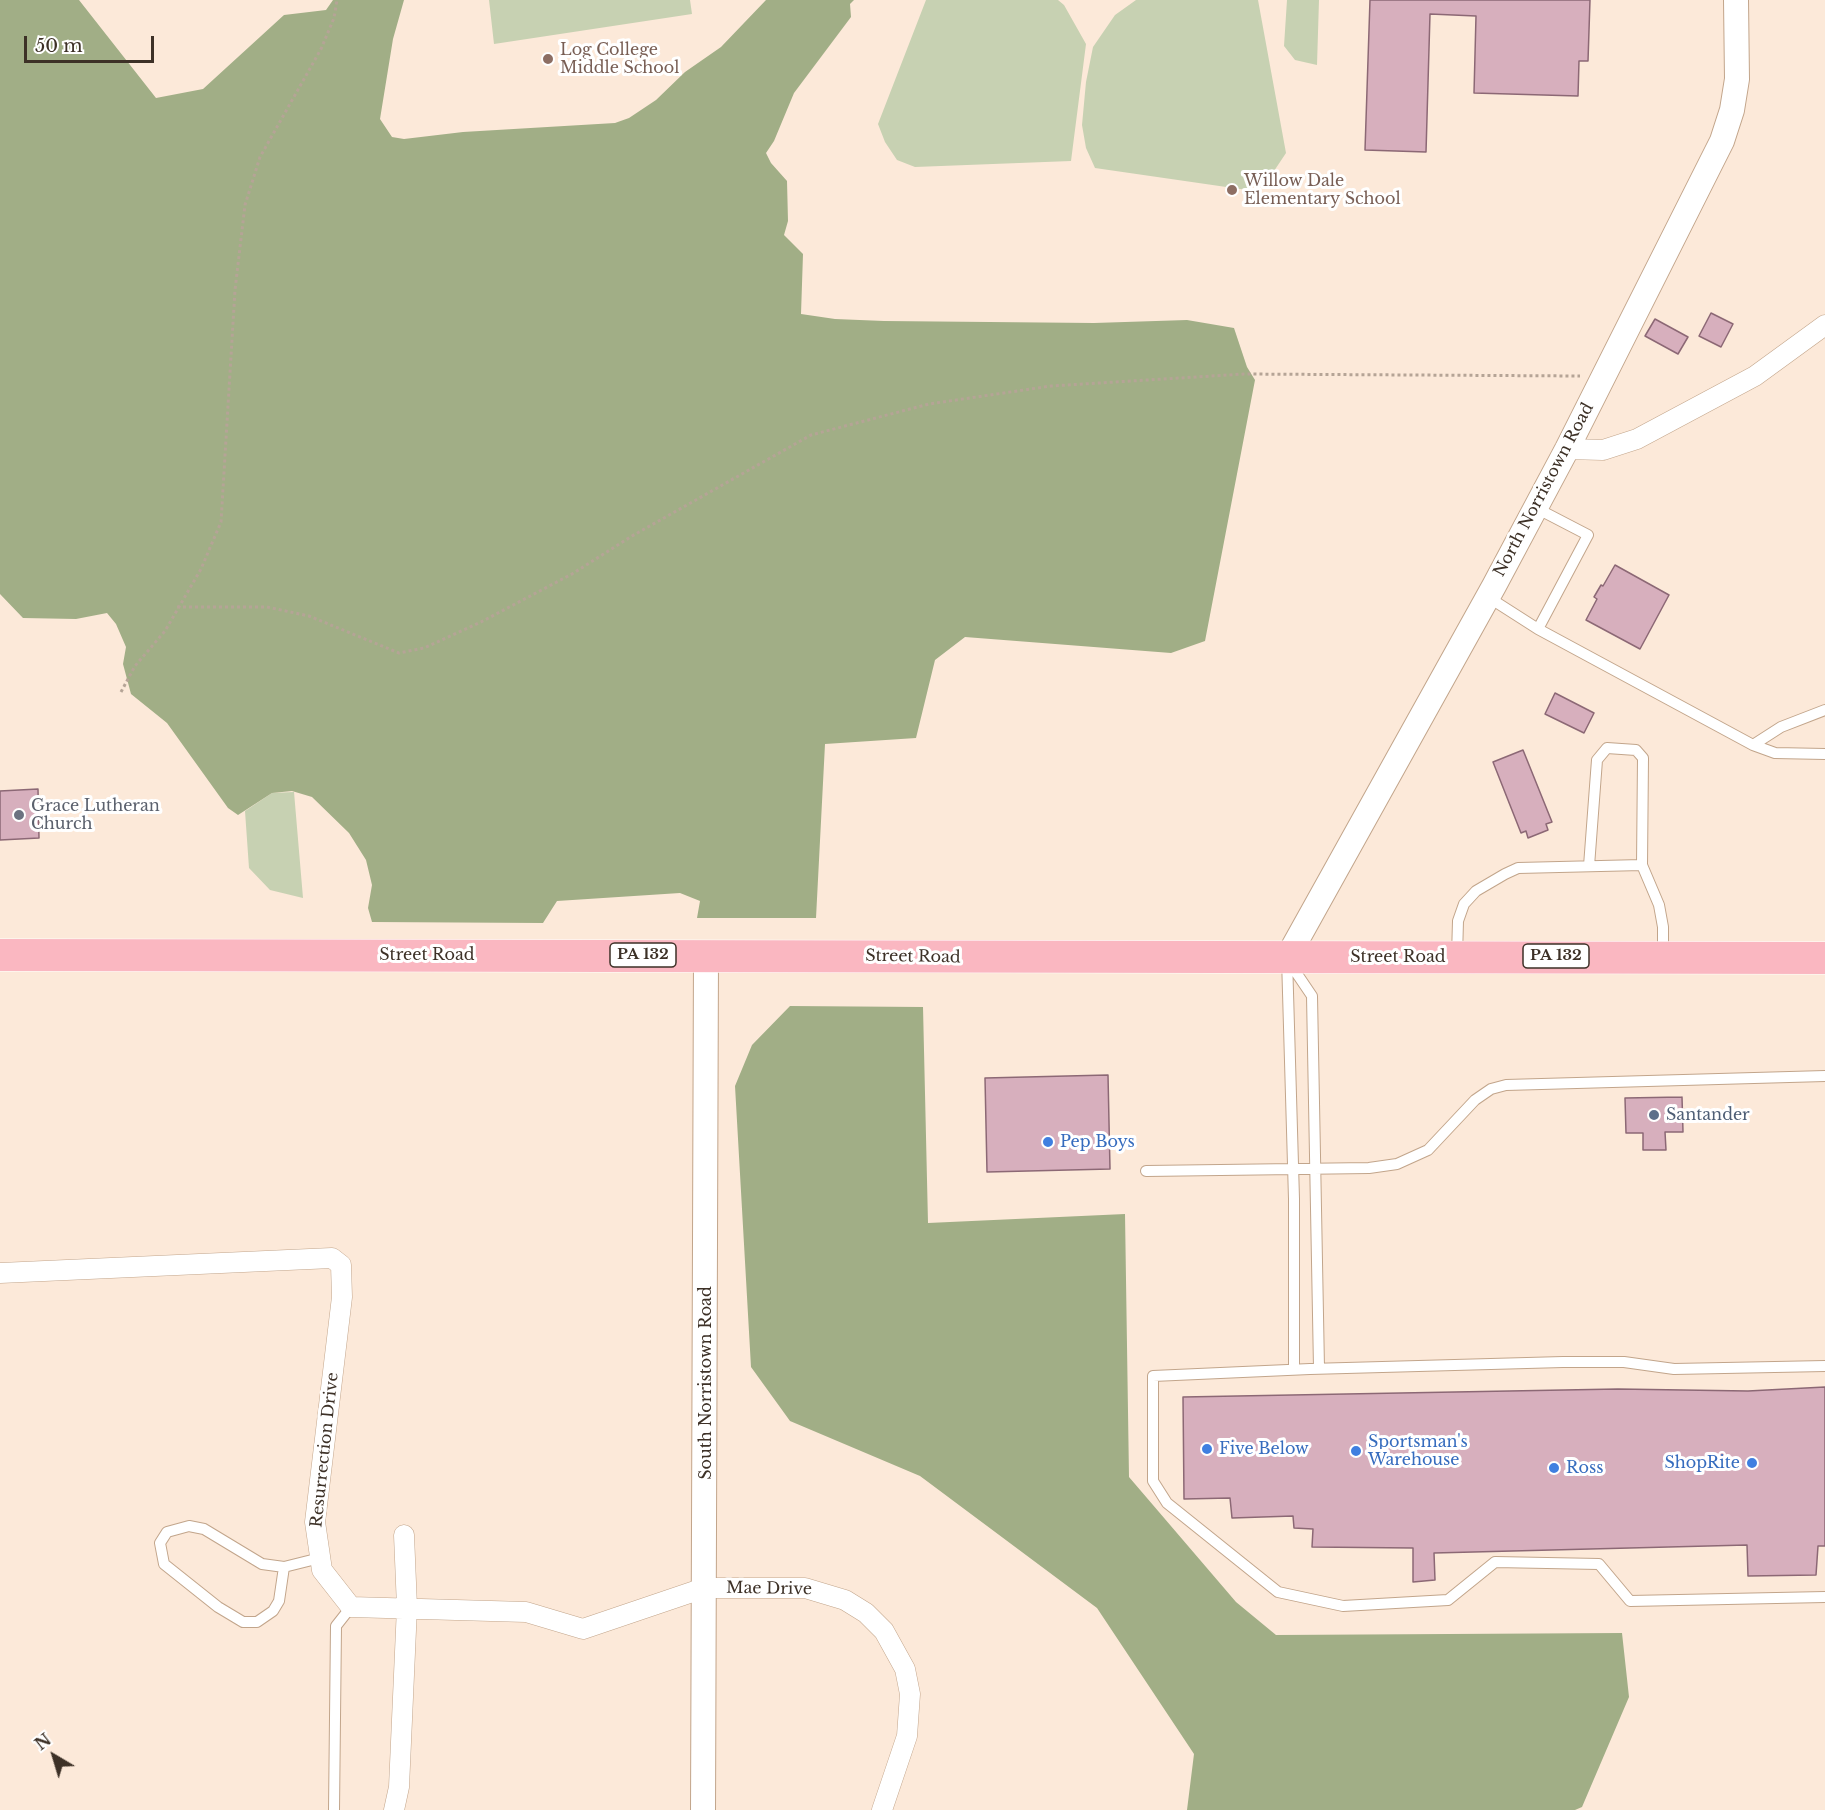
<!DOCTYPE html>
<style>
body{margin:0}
#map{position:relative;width:1825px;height:1810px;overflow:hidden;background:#fce9d9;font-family:"Libre Baskerville",serif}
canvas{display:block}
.north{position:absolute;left:24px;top:1726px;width:60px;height:60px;-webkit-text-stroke:4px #fff;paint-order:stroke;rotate:322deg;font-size:16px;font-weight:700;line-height:24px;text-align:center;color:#3d3127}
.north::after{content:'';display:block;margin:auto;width:21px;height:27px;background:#3d3127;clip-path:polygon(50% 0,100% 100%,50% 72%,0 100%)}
.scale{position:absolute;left:24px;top:36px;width:130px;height:27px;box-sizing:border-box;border:3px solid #3d3127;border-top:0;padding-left:8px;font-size:18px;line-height:21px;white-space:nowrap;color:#3d3127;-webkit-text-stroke:4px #fff;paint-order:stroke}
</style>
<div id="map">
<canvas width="1825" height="1810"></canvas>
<div class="north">N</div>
<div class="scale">50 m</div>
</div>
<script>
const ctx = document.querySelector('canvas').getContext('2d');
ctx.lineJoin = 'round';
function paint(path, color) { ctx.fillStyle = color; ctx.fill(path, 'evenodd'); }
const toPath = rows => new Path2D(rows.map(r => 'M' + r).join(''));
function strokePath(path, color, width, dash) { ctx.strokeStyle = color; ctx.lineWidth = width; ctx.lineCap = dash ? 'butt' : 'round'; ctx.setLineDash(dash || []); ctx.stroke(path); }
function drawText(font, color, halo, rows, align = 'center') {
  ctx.font = font + ' "Libre Baskerville",serif'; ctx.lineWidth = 6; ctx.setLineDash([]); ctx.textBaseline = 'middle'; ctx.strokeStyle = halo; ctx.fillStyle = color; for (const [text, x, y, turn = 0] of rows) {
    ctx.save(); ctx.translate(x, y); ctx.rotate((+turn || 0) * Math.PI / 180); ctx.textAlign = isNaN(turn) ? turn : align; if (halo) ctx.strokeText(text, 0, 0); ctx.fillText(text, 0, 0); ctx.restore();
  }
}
const green = toPath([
 [489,0,690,0,692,14,494,44],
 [926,0,1058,0,1064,5,1086,44,1071,161,915,167,897,160,885,142,878,124],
 [1136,0,1258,0,1286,153,1274,171,1247,190,1095,168,1086,148,1082,125,1086,82,1093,47,1115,15],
 [1287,0,1319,0,1317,65,1295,60,1284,46],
 [294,792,303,898,270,890,249,868,245,811,272,793]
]);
const forest = toPath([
 [0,0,79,0,156,98,203,89,284,15,326,10,333,0,404,0,393,39,380,119,392,137,404,139,463,132,615,123,629,118,656,100,685,72,721,47,766,0,854,0,850,4,851,17,794,93,774,141,766,153,771,163,787,181,788,221,784,235,803,254,801,314,835,319,884,321,1094,323,1187,320,1234,328,1247,367,1255,380,1205,641,1171,653,965,637,935,660,916,738,825,744,816,918,697,918,700,901,680,893,557,901,543,923,372,922,368,908,372,885,366,860,349,833,312,797,292,791,272,793,238,815,228,808,167,723,131,694,123,664,126,647,116,624,107,613,76,619,23,618,0,594],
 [790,1006,923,1007,928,1223,1125,1214,1129,1477,1236,1602,1276,1635,1622,1633,1629,1697,1582,1807,1575,1810,1187,1810,1194,1754,1097,1608,920,1476,790,1421,751,1367,735,1086,752,1045]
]);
const building = toPath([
 [1370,0,1590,0,1588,61,1579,61,1578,96,1474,93,1476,16,1430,14,1426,152,1365,150,1370,0],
 [1711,313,1733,324,1721,347,1699,336,1711,313],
 [1655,319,1688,337,1678,354,1645,336,1655,319],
 [1615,565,1669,595,1640,649,1586,620,1597,599,1594,597,1601,585,1603,586,1615,565],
 [1555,693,1594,713,1584,733,1545,714,1555,693],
 [1523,750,1552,822,1546,824,1548,830,1528,838,1526,831,1521,833,1493,762,1523,750],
 [38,789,39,838,0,840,0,791,38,789],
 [1108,1075,1110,1169,987,1172,985,1078,1108,1075],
 [1682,1097,1683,1132,1665,1132,1666,1150,1643,1150,1643,1133,1626,1133,1625,1098,1682,1097],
 [1825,1387,1825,1546,1818,1546,1816,1575,1748,1576,1747,1545,1434,1553,1435,1580,1413,1582,1413,1548,1312,1547,1313,1529,1294,1528,1293,1516,1232,1518,1230,1498,1184,1499,1183,1397,1618,1389,1748,1391,1825,1387]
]);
const path = toPath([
 [177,607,267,607,309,616,399,653,424,648,479,623,572,574,632,536,811,435,929,404,1051,386,1244,374,1580,376],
 [121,692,135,666,165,631,201,569,221,522,235,290,245,205,260,157,321,49,334,18,337,0]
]);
const service = toPath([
 [1536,508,1588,535,1538,629],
 [1488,597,1538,629,1753,745,1775,753,1825,754],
 [1753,745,1781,727,1825,710],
 [1589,866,1597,760,1607,748,1636,750,1643,758,1642,865],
 [1457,956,1458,921,1464,904,1476,891,1505,874,1518,868,1642,865,1659,905,1663,927,1663,956],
 [1287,958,1294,1199,1294,1369],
 [1289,962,1312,996,1319,1368],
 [1146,1171,1369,1168,1397,1164,1428,1150,1475,1100,1491,1089,1506,1085,1825,1076],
 [1825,1366,1674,1369,1624,1362,1563,1362,1310,1369,1153,1376,1153,1481,1167,1503,1278,1592,1343,1606,1448,1600,1495,1562,1599,1564,1630,1601,1825,1597],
 [284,1567,279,1601,273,1611,257,1622,243,1622,218,1607,164,1564,160,1543,167,1532,189,1526,204,1529,262,1564,284,1567,320,1558],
 [334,1810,336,1626,351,1607]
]);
const minor = toPath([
 [1567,449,1603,450,1637,439,1755,376,1825,325],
 [0,1273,332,1258,341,1265,342,1297,315,1522,322,1570,351,1607,526,1612,583,1629,704,1588,805,1588,845,1600,866,1613,884,1631,905,1669,910,1694,907,1736,882,1810],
 [394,1810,399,1787,407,1607,404,1535]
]);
const tertiary = toPath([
 [1287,958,1494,586,1567,449,1722,141,1732,110,1737,79,1736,0],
 [703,1810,706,955]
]);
const primary = toPath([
 [0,955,1825,958]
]);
const markers = [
 [548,59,6,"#8d6e63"],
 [1232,190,6,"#8d6e63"],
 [19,815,6,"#6b7280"],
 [1654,1115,6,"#5c6f8a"],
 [1048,1142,6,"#3f7fe0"],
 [1207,1449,6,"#3f7fe0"],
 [1356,1451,6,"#3f7fe0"],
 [1752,1463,6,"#3f7fe0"],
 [1554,1468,6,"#3f7fe0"]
];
const shields = [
 [643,955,66],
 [1556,956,66]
];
const shieldNames = [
 ["PA 132",643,955],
 ["PA 132",1556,956]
];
const educationNames = [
 ["Log College",560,50],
 ["Middle School",560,68],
 ["Willow Dale",1244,181],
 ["Elementary School",1244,199]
];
const streetNames = [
 ["North Norristown Road",1544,490,-62],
 ["Street Road",427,955],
 ["Street Road",913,957,1],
 ["Street Road",1398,957],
 ["South Norristown Road",706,1383,-90],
 ["Resurrection Drive",325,1450,-84],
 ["Mae Drive",769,1589,1]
];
const worshipNames = [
 ["Grace Lutheran",31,806],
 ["Church",31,824]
];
const serviceNames = [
 ["Santander",1666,1115]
];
const shopNames = [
 ["Pep Boys",1060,1142],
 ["Sportsman's",1368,1442],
 ["Warehouse",1368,1460],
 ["Five Below",1219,1449],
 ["ShopRite",1740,1463,"right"],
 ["Ross",1566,1468]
];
paint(green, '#c7d1b2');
paint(forest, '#a1ae86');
paint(building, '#d7afbd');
strokePath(building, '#8c6875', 1.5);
strokePath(service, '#c2a58b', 12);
strokePath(minor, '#c2a58b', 21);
strokePath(tertiary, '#c2a58b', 26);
strokePath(primary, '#fff', 33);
strokePath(path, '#b5a496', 3, [3, 3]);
strokePath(service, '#fff', 10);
strokePath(minor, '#fff', 20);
strokePath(tertiary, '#fff', 24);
strokePath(primary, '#fab7c1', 32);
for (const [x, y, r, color] of markers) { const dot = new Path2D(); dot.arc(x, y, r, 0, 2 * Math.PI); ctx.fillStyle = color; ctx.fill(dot); strokePath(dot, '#fff', 2); }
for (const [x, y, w] of shields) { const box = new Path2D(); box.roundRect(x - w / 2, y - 12, w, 24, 4.5); ctx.fillStyle = '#fff'; ctx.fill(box); strokePath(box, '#3d3127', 1.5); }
drawText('bold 15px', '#3d3127', null, shieldNames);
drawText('16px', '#785e54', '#fff', educationNames, 'left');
drawText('16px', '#3d3127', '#fff', streetNames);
drawText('16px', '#5b616d', '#fff', worshipNames, 'left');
drawText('16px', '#4e5e75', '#fff', serviceNames, 'left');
drawText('16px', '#366cbe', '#fff', shopNames, 'left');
</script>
